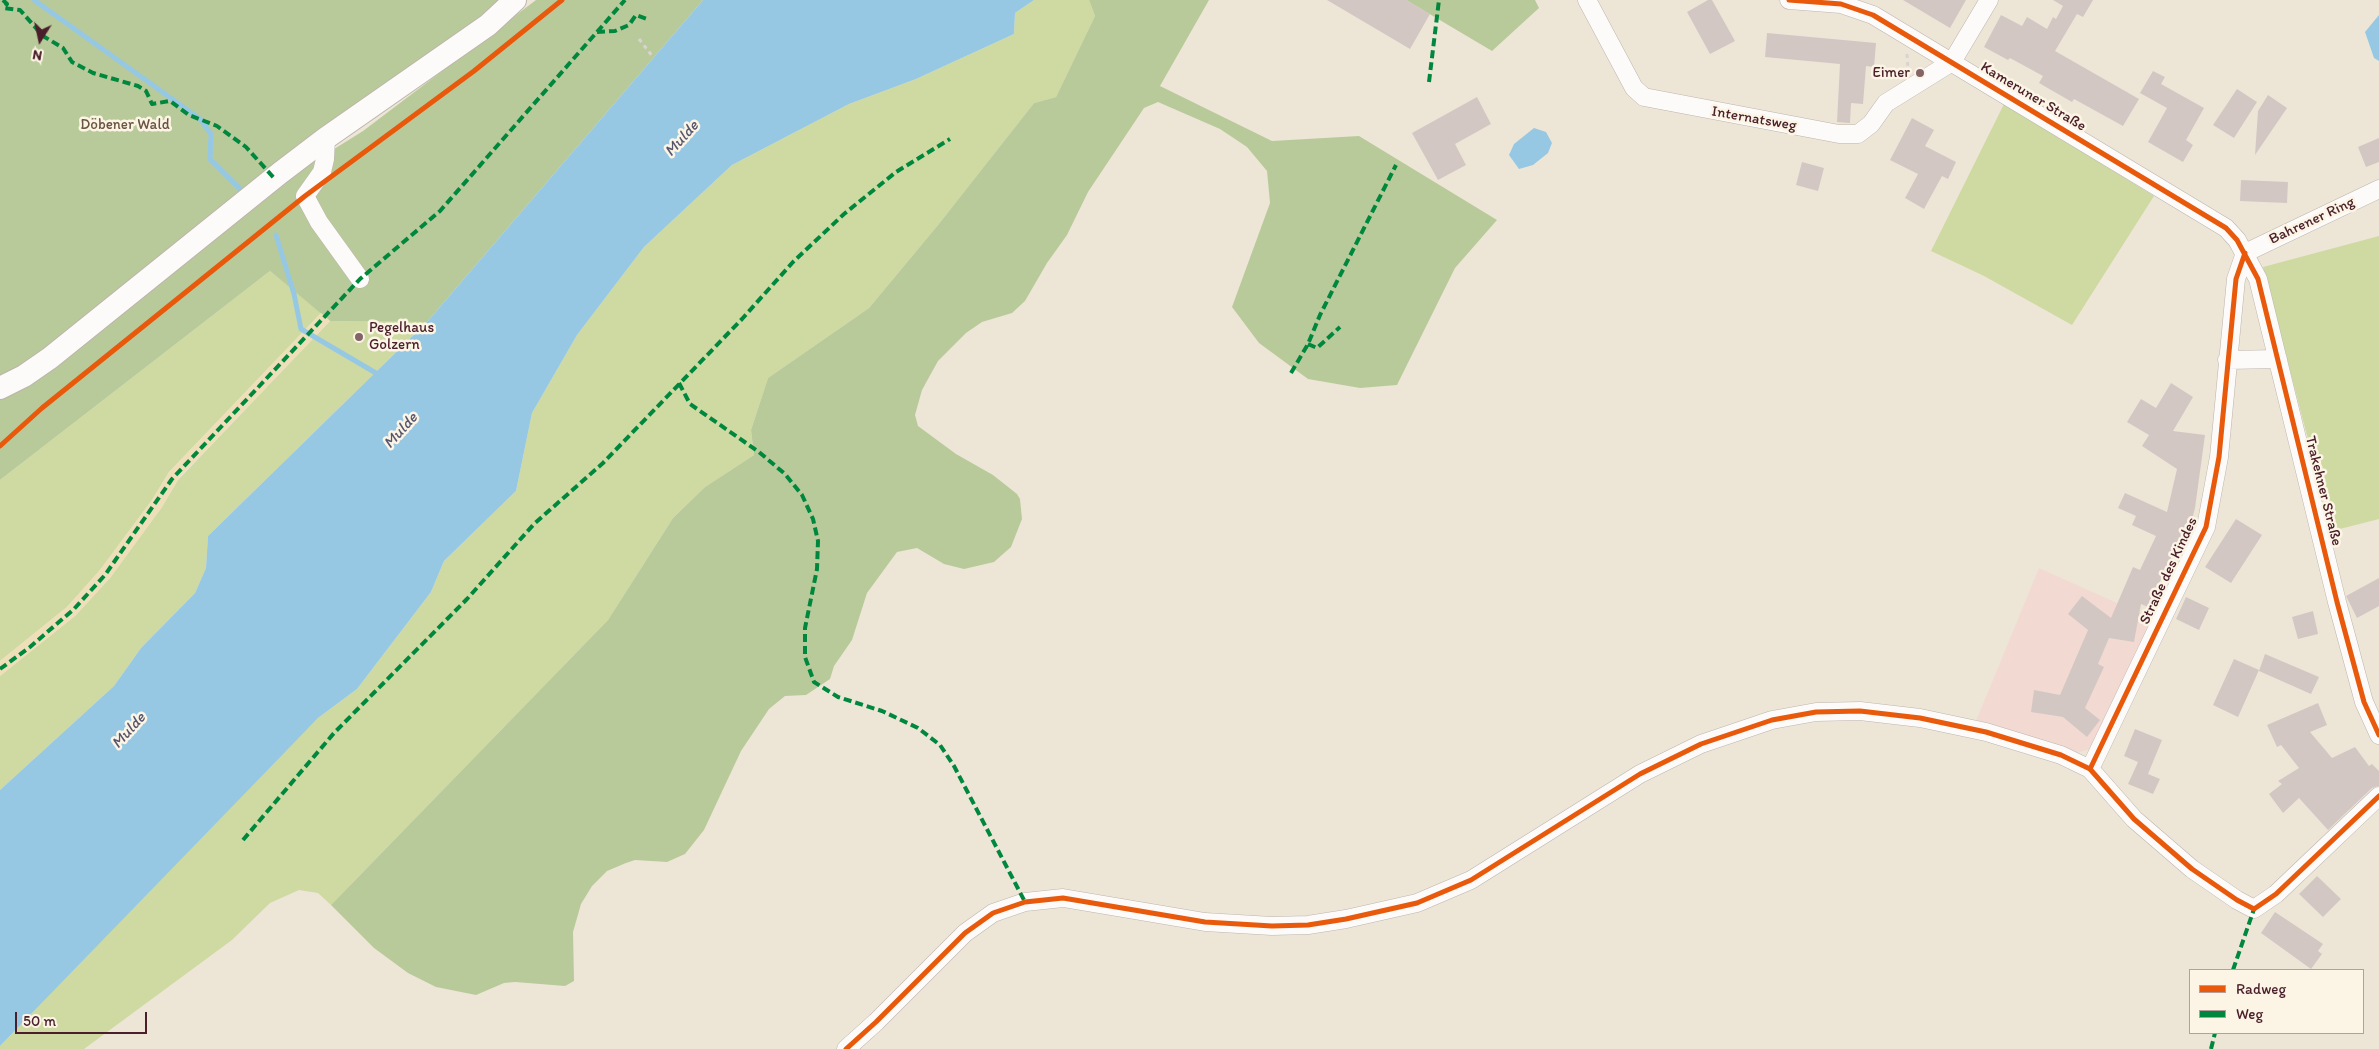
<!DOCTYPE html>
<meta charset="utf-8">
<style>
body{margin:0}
#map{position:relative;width:2379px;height:1049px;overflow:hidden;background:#ede6d7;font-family:Itim,sans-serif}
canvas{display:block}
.legend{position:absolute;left:2189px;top:969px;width:175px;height:65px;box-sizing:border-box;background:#fcf5e5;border:1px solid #b59f9b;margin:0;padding:6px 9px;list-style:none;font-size:15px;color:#4a1f2b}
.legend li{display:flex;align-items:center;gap:10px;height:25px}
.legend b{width:25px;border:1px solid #b59f9b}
.north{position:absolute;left:15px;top:15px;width:50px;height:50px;-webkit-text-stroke:4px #fcf5e5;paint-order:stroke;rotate:190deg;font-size:14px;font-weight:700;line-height:20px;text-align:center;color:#4a1f2b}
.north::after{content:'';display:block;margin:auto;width:18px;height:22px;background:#4a1f2b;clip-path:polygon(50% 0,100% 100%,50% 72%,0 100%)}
.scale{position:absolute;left:15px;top:1012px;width:132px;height:22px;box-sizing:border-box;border:2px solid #4a1f2b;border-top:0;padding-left:6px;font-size:15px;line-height:18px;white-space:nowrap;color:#4a1f2b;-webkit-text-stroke:4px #fcf5e5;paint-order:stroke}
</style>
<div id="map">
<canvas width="2379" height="1049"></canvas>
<ul class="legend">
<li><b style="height:6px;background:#e8590c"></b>Radweg</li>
<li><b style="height:6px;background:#00873e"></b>Weg</li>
</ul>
<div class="north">N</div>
<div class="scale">50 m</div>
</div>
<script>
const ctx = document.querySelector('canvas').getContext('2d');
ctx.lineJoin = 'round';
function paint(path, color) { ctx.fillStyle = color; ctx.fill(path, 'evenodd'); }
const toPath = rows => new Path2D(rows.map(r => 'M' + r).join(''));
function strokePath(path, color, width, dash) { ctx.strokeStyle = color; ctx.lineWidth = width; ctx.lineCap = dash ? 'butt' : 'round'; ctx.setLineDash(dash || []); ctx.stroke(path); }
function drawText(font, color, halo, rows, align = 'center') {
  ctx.font = font + ' Itim,sans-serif'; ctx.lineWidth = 5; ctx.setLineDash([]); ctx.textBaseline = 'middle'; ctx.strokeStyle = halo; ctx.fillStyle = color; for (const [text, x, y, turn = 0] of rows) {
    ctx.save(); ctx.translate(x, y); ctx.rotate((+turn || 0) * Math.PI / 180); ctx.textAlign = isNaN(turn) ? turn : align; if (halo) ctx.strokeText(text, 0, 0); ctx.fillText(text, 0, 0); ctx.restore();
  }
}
const built = toPath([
 [2039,568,2153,619,2090,749,2077,753,1976,721]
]);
const green = toPath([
 [1034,0,1089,0,1095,16,1056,97,1034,103,938,225,869,308,768,378,751,430,754,455,705,487,673,518,608,620,331,905,318,893,299,890,270,903,232,940,84,1049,0,1049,0,1046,258,777,318,718,357,689,431,592,444,561,516,491,532,413,577,335,644,247,732,165,849,104,916,79,1014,34,1015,13],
 [2004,104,2154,196,2072,325,1984,276,1931,251],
 [2379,236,2379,519,2332,531,2263,267],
 [270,271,321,313,169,472,152,500,100,570,67,607,0,661,0,480],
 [330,321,427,322,208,536,206,568,195,593,141,648,114,686,0,790,0,676,75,616,110,578,162,507,178,480]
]);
const forest = toPath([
 [0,0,502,0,67,334,0,379],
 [536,0,703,0,427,322,330,321,270,271,0,480,0,398,58,365,307,166,363,131],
 [1089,0,1209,0,1160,86,1272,141,1359,136,1497,220,1455,268,1397,385,1360,388,1308,379,1259,343,1232,307,1270,203,1267,171,1247,147,1220,129,1158,102,1144,108,1088,192,1067,235,1047,263,1025,301,1012,313,982,322,966,333,938,361,922,390,915,415,918,426,956,454,993,475,1017,494,1020,499,1022,519,1011,547,994,562,964,569,944,564,917,548,897,552,867,593,852,640,834,666,830,679,806,695,785,696,769,709,741,751,704,830,685,854,667,862,635,860,626,863,607,871,592,886,581,904,573,932,574,981,565,986,515,982,504,983,476,995,436,987,408,973,374,948,331,905,608,620,673,518,705,487,754,455,751,430,768,378,869,308,938,225,1034,103,1056,97,1095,16],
 [1406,0,1535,0,1539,8,1492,51]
]);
const sand = toPath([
 [321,313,330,321,178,479,162,507,110,578,75,616,0,676,0,661,67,607,100,570,152,500,169,472]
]);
const water = toPath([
 [703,0,1034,0,1015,13,1014,34,916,79,849,104,732,165,644,247,577,335,532,413,516,491,444,561,431,592,357,689,318,718,0,1046,0,790,114,686,141,648,195,593,206,568,208,536,427,322],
 [2379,15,2379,61,2374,58,2365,32],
 [1534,128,1546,132,1552,143,1548,153,1533,165,1519,169,1509,155,1514,144]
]);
const stream = toPath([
 [34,0,200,119,211,134,210,159,239,188],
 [276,235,294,294,301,329,381,376]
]);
const building = toPath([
 [1327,0,1406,0,1430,14,1410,49],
 [1708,0,1712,0,1735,41,1710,54,1687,12],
 [1903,0,1966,0,1950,28],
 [2053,0,2093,0,2083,17,2077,14,2055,51,2139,99,2123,126,2074,99,2072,102,2039,83,2043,76,2010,58,2008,60,1984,47,2001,15,2022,26,2027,17,2047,29,2053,17,2056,19,2063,6],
 [1767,33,1876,43,1874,67,1866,66,1863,104,1851,103,1850,123,1837,122,1840,64,1765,57],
 [2153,71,2165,77,2161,84,2204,108,2186,140,2193,145,2183,162,2148,142,2167,108,2140,93],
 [2237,89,2257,102,2234,138,2213,125],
 [2268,95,2287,108,2255,155,2258,111],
 [1477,97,1491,124,1455,144,1466,165,1438,180,1412,133],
 [1912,118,1934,130,1925,146,1956,162,1948,179,1942,176,1924,209,1905,198,1918,174,1890,160],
 [2379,138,2379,162,2366,167,2358,147],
 [1802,162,1824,168,1818,191,1796,185],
 [2241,180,2288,182,2287,203,2240,201],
 [2171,383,2193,397,2173,431,2205,435,2195,508,2190,527,2186,526,2148,607,2141,604,2134,642,2109,638,2098,664,2104,667,2085,708,2100,720,2087,737,2063,717,2031,712,2034,690,2060,695,2088,630,2068,614,2082,596,2111,618,2133,567,2140,570,2156,536,2132,525,2136,516,2118,508,2125,493,2167,512,2177,469,2142,446,2149,435,2127,422,2141,399,2156,408],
 [2236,519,2262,535,2231,583,2205,567],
 [2379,578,2379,606,2357,618,2346,596],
 [2186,597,2209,608,2199,630,2176,619],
 [2313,611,2318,634,2298,639,2292,617],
 [2265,654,2319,677,2311,694,2259,671],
 [2234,659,2259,670,2238,717,2213,705],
 [2318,703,2327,725,2310,732,2332,758,2355,747,2369,766,2372,764,2379,771,2379,786,2372,788,2328,830,2299,798,2283,813,2269,794,2282,784,2278,781,2299,768,2281,745,2277,747,2267,725],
 [2135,729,2162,740,2148,774,2160,779,2153,794,2128,784,2138,762,2124,756],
 [2317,876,2341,899,2323,917,2299,894],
 [2275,912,2323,944,2318,951,2322,954,2311,969,2261,933]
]);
const path = toPath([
 [639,39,653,57],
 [1907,54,1908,69],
 [378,330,400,350]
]);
const minor = toPath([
 [1587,0,1634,88,1644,97,1839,134,1858,134,1871,124,1886,103,1952,62,1989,0],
 [1789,0,1841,4,1873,15,2226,228,2237,240,2258,279,2337,602,2364,702,2379,735],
 [326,138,325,159,322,172,305,196,319,222,360,279],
 [2245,253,2379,189],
 [2227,360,2278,359],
 [2090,769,2206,527,2219,457,2236,279,2245,253],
 [846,1049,876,1022,965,933,993,913,1025,902,1063,898,1205,922,1272,926,1308,925,1346,919,1417,903,1471,880,1640,774,1701,744,1772,720,1816,712,1860,711,1920,718,1986,732,2061,755,2090,769,2134,819,2192,869,2237,900,2254,909,2276,894,2379,796]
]);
const major = toPath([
 [0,388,24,376,50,358,280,173,326,138,488,25,515,0]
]);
const quiet = toPath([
 [3,0,7,4,4,8,20,10,43,36,63,48,72,62,93,73,138,86,146,91,152,104,170,101,189,115,217,126,246,147,274,178],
 [597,32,615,31,629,25,636,15,647,19],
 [1429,82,1439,0],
 [1308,344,1317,348,1340,327],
 [1291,373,1308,344,1320,315,1396,165],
 [679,383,690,404,759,452,785,474,802,495,813,519,818,541,817,569,805,628,805,657,814,682,838,697,882,711,918,728,940,745,954,766,1025,902],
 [0,669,30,647,74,609,105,575,172,479,360,279,440,211,625,0],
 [243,840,334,733,467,599,534,524,603,463,742,319,793,262,844,214,896,172,950,139],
 [2233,970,2254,909],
 [2211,1049,2215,1033]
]);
const cycleway = toPath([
 [1789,0,1841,4,1873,15,2226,228,2237,240,2258,279,2337,602,2364,702,2379,735],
 [0,446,42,408,305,196,474,71,562,0],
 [2090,769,2206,527,2219,457,2236,279,2245,253],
 [846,1049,876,1022,965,933,993,913,1025,902,1063,898,1205,922,1272,926,1308,925,1346,919,1417,903,1471,880,1640,774,1701,744,1772,720,1816,712,1860,711,1920,718,1986,732,2061,755,2090,769,2134,819,2192,869,2237,900,2254,909,2276,894,2379,796]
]);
const markers = [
 [1920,73,5,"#836567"],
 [359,337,5,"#836567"]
];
const poiNames = [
 ["Eimer",1910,73],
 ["Pegelhaus",369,328,"left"],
 ["Golzern",369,345,"left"]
];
const streetNames = [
 ["Kameruner Straße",2033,97,31],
 ["Internatsweg",1754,119,10],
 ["Bahrener Ring",2312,221,-25],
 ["Trakehner Straße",2323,491,76],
 ["Straße des Kindes",2169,571,-65]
];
const parkNames = [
 ["Döbener Wald",125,125]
];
const waterNames = [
 ["Mulde",682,139,-48],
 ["Mulde",401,431,-48],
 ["Mulde",129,731,-48]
];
paint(built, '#f2dad3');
paint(green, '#cedaa2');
paint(forest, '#b9ca9a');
paint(sand, '#eedfb8');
paint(water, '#96c8e4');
strokePath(stream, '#96c8e4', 5);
paint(building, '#d3c7c4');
strokePath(minor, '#bdb4ac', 19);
strokePath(major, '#bdb4ac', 24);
strokePath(path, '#d8d4d1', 3, [4, 4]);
strokePath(minor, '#fcfbf9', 18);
strokePath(major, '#fcfbf9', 22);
strokePath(quiet, '#00873e', 4, [8, 4]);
strokePath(cycleway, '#e8590c', 5);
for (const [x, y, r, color] of markers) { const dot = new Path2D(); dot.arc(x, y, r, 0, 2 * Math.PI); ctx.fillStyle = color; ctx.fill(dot); strokePath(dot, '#fcf5e5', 2); }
drawText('15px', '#4a1f2b', '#fcf5e5', poiNames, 'right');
drawText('15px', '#4a1f2b', '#fcf5e5', streetNames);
drawText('15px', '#6a5442', '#fcf5e5', parkNames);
drawText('italic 16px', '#58566e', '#fcf5e5', waterNames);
</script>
